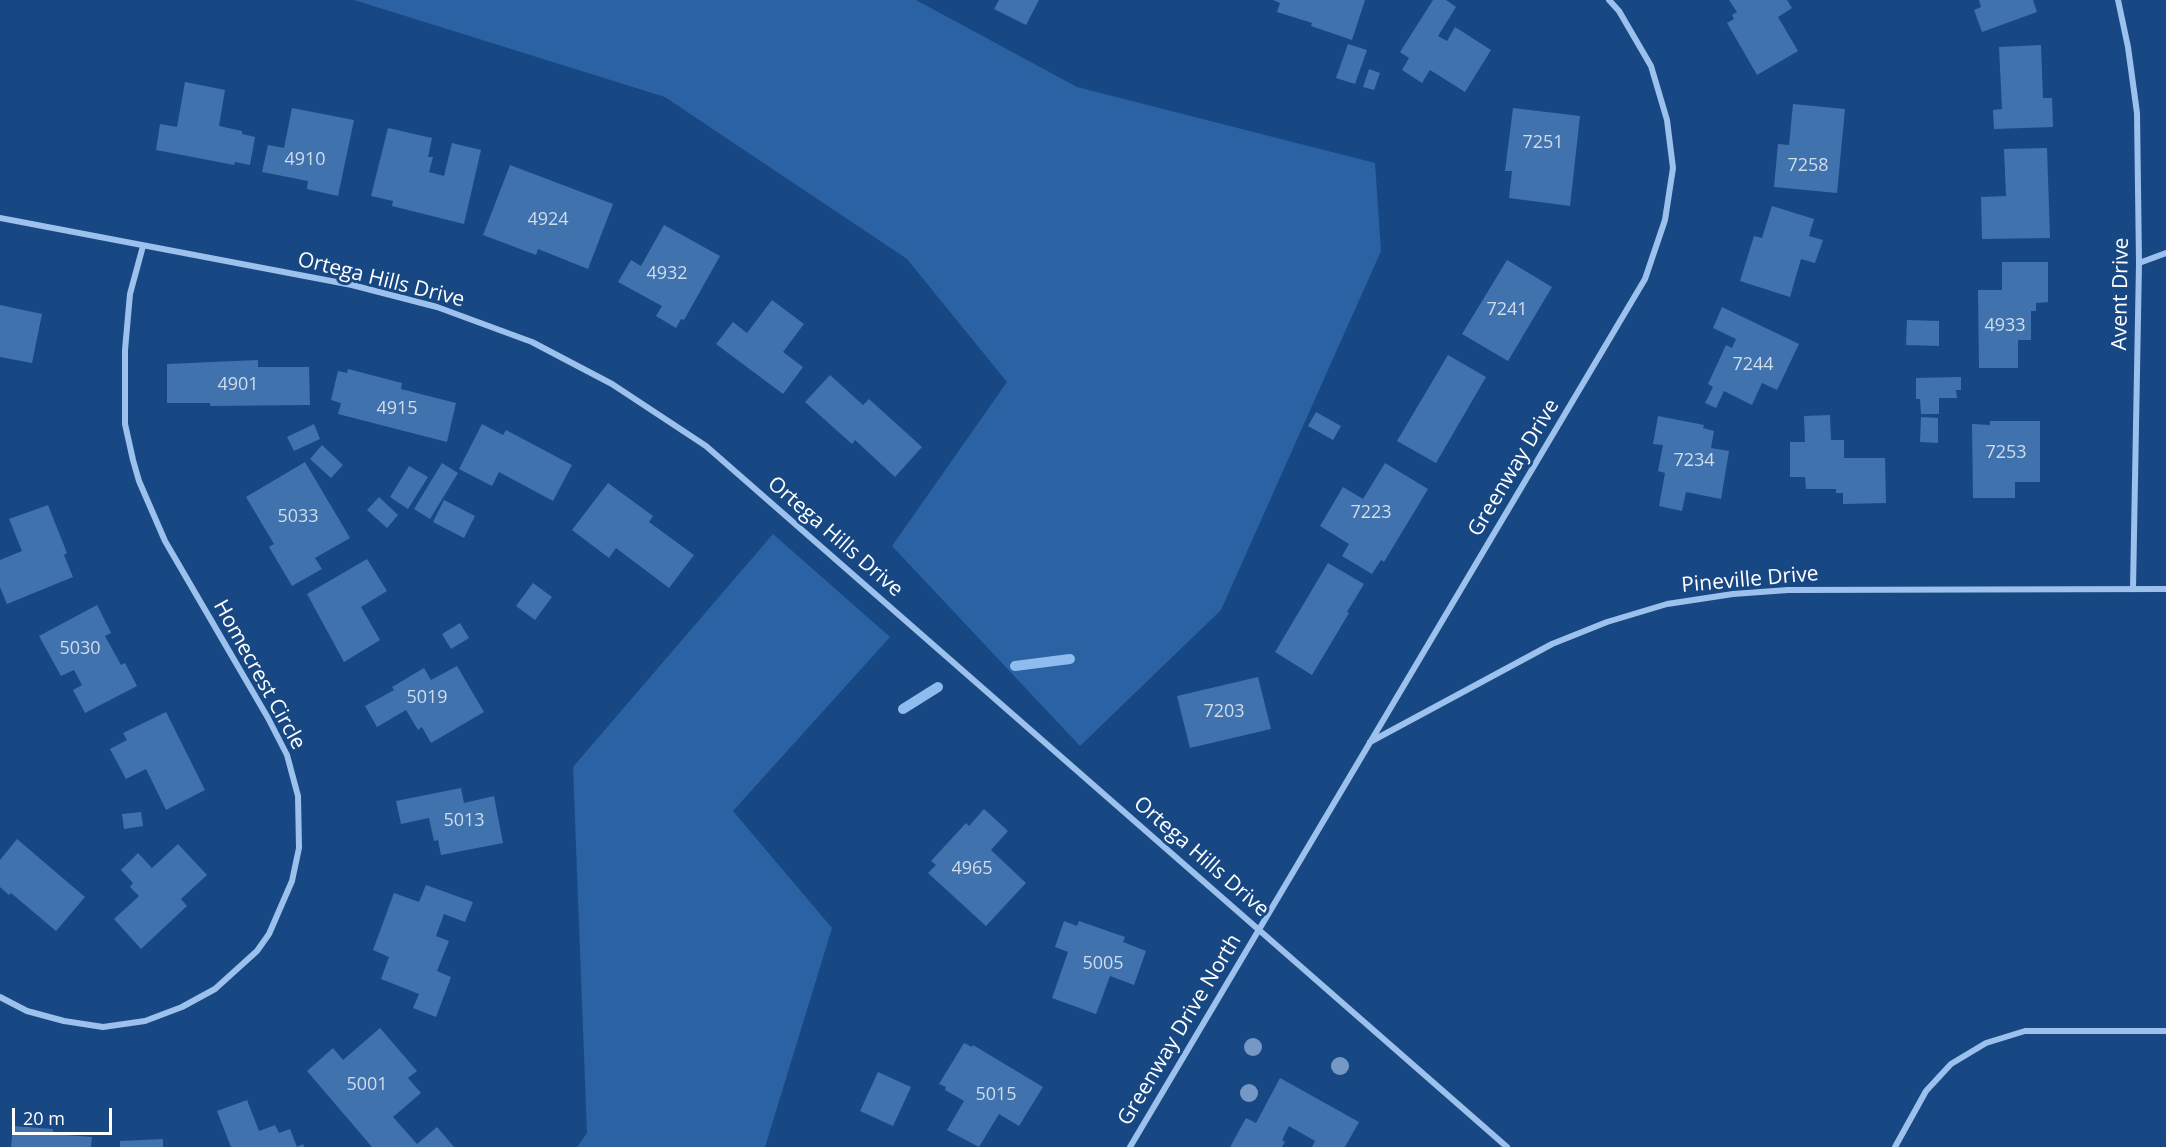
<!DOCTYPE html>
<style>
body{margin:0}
#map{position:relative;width:2166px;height:1147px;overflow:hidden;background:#184883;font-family:"Open Sans",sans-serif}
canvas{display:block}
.scale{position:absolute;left:12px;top:1108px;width:100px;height:27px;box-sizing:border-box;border:3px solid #fff;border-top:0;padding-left:8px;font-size:18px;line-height:21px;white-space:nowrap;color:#fff;-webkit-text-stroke:4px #184883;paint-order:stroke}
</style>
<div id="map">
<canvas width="2166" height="1147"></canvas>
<div class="scale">20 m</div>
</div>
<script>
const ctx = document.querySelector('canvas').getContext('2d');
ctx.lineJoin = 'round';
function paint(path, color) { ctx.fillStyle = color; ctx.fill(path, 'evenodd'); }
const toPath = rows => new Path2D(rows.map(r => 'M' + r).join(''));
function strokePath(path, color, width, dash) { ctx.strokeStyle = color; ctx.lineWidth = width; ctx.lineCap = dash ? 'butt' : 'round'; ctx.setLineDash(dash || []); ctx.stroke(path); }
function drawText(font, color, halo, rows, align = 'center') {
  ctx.font = font + ' "Open Sans",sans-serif'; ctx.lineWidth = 6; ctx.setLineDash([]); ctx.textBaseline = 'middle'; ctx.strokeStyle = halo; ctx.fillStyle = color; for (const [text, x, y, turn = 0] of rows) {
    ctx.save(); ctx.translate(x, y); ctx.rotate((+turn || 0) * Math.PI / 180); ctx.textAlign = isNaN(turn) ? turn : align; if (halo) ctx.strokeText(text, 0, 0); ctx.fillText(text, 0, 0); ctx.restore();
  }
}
const green = toPath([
 [354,0,916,0,1077,87,1375,163,1381,251,1221,610,1080,746,892,546,1007,382,907,259,665,97],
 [773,534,890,637,733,811,832,928,765,1147,577,1147,587,1133,573,767]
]);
const stream = toPath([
 [1015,666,1070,659],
 [903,709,938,687]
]);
const building = toPath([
 [999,0,1039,0,1026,25,994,9],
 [1273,0,1365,0,1352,40,1311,26,1312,23,1277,12,1280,3],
 [1433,0,1446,0,1456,7,1438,36,1447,41,1455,27,1491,50,1465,92,1430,70,1422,83,1402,70,1409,58,1400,52],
 [1729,0,1787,0,1792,8,1778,17,1798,51,1757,75,1727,23,1734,19,1732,15,1737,12],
 [1979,0,2033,0,2037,12,1982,32,1974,10,1981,7],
 [1348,44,1367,50,1355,84,1336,78],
 [2041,45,2043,98,2052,98,2053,127,1994,129,1993,110,2002,109,1999,47],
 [1369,69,1380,73,1374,90,1363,87],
 [185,82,225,90,219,126,242,131,242,134,255,137,250,165,235,162,234,165,156,150,160,124,177,127],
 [1793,104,1845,109,1837,193,1774,187,1778,144,1789,145],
 [292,108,354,120,338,196,307,189,308,181,262,172,268,145,284,148],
 [1513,108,1580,116,1570,206,1509,198,1512,171,1505,171],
 [388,128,432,138,428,157,433,157,429,172,444,176,452,143,481,150,464,224,392,206,393,201,371,196],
 [2047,148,2050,238,1982,239,1981,197,2006,196,2004,149],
 [510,165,613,204,588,269,538,249,536,255,483,235],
 [1772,206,1814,219,1809,236,1823,240,1815,263,1801,259,1790,297,1740,281,1754,236,1762,238],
 [664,225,720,256,684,320,681,319,676,328,656,316,662,306,618,282,631,260,641,266],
 [1507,260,1552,287,1508,361,1462,334],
 [2002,262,2048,262,2048,302,2036,303,2036,311,2031,311,2031,340,2018,340,2018,368,1979,368,1978,290,2002,290],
 [772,300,804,324,783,352,803,367,783,394,716,344,733,322,747,333],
 [0,305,42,314,32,363,0,357],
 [1722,307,1799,344,1777,390,1762,383,1752,405,1724,391,1716,408,1705,403,1713,387,1708,384,1726,345,1732,348,1736,339,1713,328],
 [1907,320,1939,321,1939,346,1906,345],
 [1448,355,1486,377,1436,463,1397,441],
 [258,360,258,367,309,367,310,405,210,406,210,403,167,403,167,364],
 [348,369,402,383,401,389,456,403,447,442,338,414,341,403,331,400,338,371,347,373],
 [830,375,863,405,869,399,922,447,895,477,855,440,852,444,805,402],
 [1961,377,1961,390,1956,390,1957,398,1939,398,1939,414,1921,414,1920,399,1916,399,1916,378],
 [1316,412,1341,426,1333,440,1308,426],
 [1830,415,1831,440,1844,440,1844,458,1885,458,1886,503,1843,504,1843,493,1836,493,1836,489,1806,489,1805,477,1790,477,1790,442,1805,442,1804,416],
 [1658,416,1704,425,1703,428,1714,431,1711,448,1729,451,1721,499,1686,492,1682,511,1659,506,1665,473,1658,471,1663,445,1653,444],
 [1921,417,1938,418,1938,443,1920,442],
 [1990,421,2040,421,2040,482,2015,482,2015,498,1973,498,1972,424,1990,425],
 [314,424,320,439,294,451,287,437],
 [482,424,503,435,506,430,572,465,553,501,499,472,492,486,459,469],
 [322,445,343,465,331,478,310,459],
 [305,462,350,538,315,558,322,569,292,586,269,547,274,544,246,497],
 [442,463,458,473,430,519,414,509],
 [1385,463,1428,489,1384,562,1381,560,1372,574,1342,556,1349,544,1320,526,1343,487,1363,499],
 [409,466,428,477,408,509,390,497],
 [608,483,653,516,649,522,694,555,669,588,616,548,609,558,572,530],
 [379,497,398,515,387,528,367,510],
 [444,500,475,516,464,538,433,522],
 [48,505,67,553,64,555,73,577,7,604,0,587,0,560,22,551,9,519],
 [367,559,387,591,361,607,380,640,344,662,307,594],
 [1328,563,1364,584,1347,612,1349,613,1312,675,1275,652],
 [533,583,552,597,535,620,516,606],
 [97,605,111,633,105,636,121,665,125,663,137,686,85,713,73,690,82,685,74,670,61,676,39,636],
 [460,623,469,638,451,649,442,634],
 [457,666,484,712,431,743,422,727,418,730,406,710,377,727,365,706,394,690,392,687,424,668,431,680],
 [1258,677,1271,729,1190,748,1177,696],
 [166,712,205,790,166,810,146,769,126,779,110,749,127,740,123,733],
 [461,788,464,803,494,796,503,843,441,855,438,840,434,841,429,818,401,824,396,801],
 [984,809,1008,831,991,850,1026,883,986,926,928,873,936,865,931,861,966,823,969,826],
 [141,812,143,826,124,829,122,814],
 [17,839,85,897,56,931,11,893,9,895,0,887,0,860],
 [178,844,207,875,181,899,187,906,141,949,114,919,139,896,130,887,133,883,121,870,138,853,152,868],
 [426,885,473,902,465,922,444,914,436,936,449,941,437,971,451,977,436,1017,413,1008,419,994,381,979,389,957,373,950,394,893,419,902],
 [1064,921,1077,926,1079,921,1125,937,1123,942,1146,951,1134,985,1110,976,1096,1014,1052,998,1068,952,1055,947],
 [380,1028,417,1071,408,1078,421,1093,393,1117,417,1144,437,1127,454,1147,372,1147,307,1071,333,1048,343,1060],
 [964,1043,972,1047,973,1045,1043,1087,1019,1126,999,1114,979,1147,947,1130,964,1101,945,1090,946,1087,939,1084],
 [878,1072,911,1087,893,1126,860,1111],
 [1280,1078,1359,1122,1345,1147,1312,1147,1315,1141,1289,1126,1282,1140,1285,1142,1282,1147,1230,1147,1246,1118,1256,1123],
 [247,1100,259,1131,275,1125,279,1133,290,1129,297,1147,303,1144,304,1147,231,1147,217,1111],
 [13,1126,53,1129,53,1134,92,1137,91,1147,11,1147],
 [163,1139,163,1147,120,1147,120,1141]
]);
const street = toPath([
 [2118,0,2128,47,2137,113,2139,263,2133,589],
 [0,218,352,285,437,307,532,342,612,384,706,446,1507,1147],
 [2139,263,2166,253],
 [1370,742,1552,644,1607,622,1667,604,1733,594,1788,590,2166,589],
 [0,997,27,1011,64,1021,103,1027,145,1021,182,1007,215,989,257,951,269,934,292,881,299,848,298,796,287,755,268,718,165,541,139,481,133,460,125,424,125,350,130,294,143,246],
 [1130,1147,1645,279,1665,220,1673,168,1667,120,1651,66,1619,11,1609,0],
 [1895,1147,1926,1091,1951,1064,1986,1043,2025,1031,2166,1031]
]);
const trees = [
 [1253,1047],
 [1340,1066],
 [1249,1093]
];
const numberNames = [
 ["7251",1543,143],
 ["4910",305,160],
 ["7258",1808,166],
 ["4924",548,220],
 ["4932",667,274],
 ["7241",1507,310],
 ["4933",2005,326],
 ["7244",1753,365],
 ["4901",238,385],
 ["4915",397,409],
 ["7253",2006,453],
 ["7234",1694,461],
 ["7223",1371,513],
 ["5033",298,517],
 ["5030",80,649],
 ["5019",427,698],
 ["7203",1224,712],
 ["5013",464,821],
 ["4965",972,869],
 ["5005",1103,964],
 ["5001",367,1085],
 ["5015",996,1095]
];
const streetNames = [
 ["Ortega Hills Drive",381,280,14],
 ["Avent Drive",2121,294,-89],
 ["Greenway Drive",1514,468,-59],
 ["Ortega Hills Drive",835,537,41],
 ["Pineville Drive",1750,580,-5],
 ["Homecrest Circle",259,675,61],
 ["Ortega Hills Drive",1201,857,41],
 ["Greenway Drive North",1180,1030,-59]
];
paint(green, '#2a62a3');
strokePath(stream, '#8ebcef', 10);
paint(building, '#4072ad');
strokePath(street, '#9cc1ec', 6);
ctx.fillStyle = '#7599c4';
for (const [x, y] of trees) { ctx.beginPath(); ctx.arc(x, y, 9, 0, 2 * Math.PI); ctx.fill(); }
drawText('18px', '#cfdcea', null, numberNames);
drawText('21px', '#fff', '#184883', streetNames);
</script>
